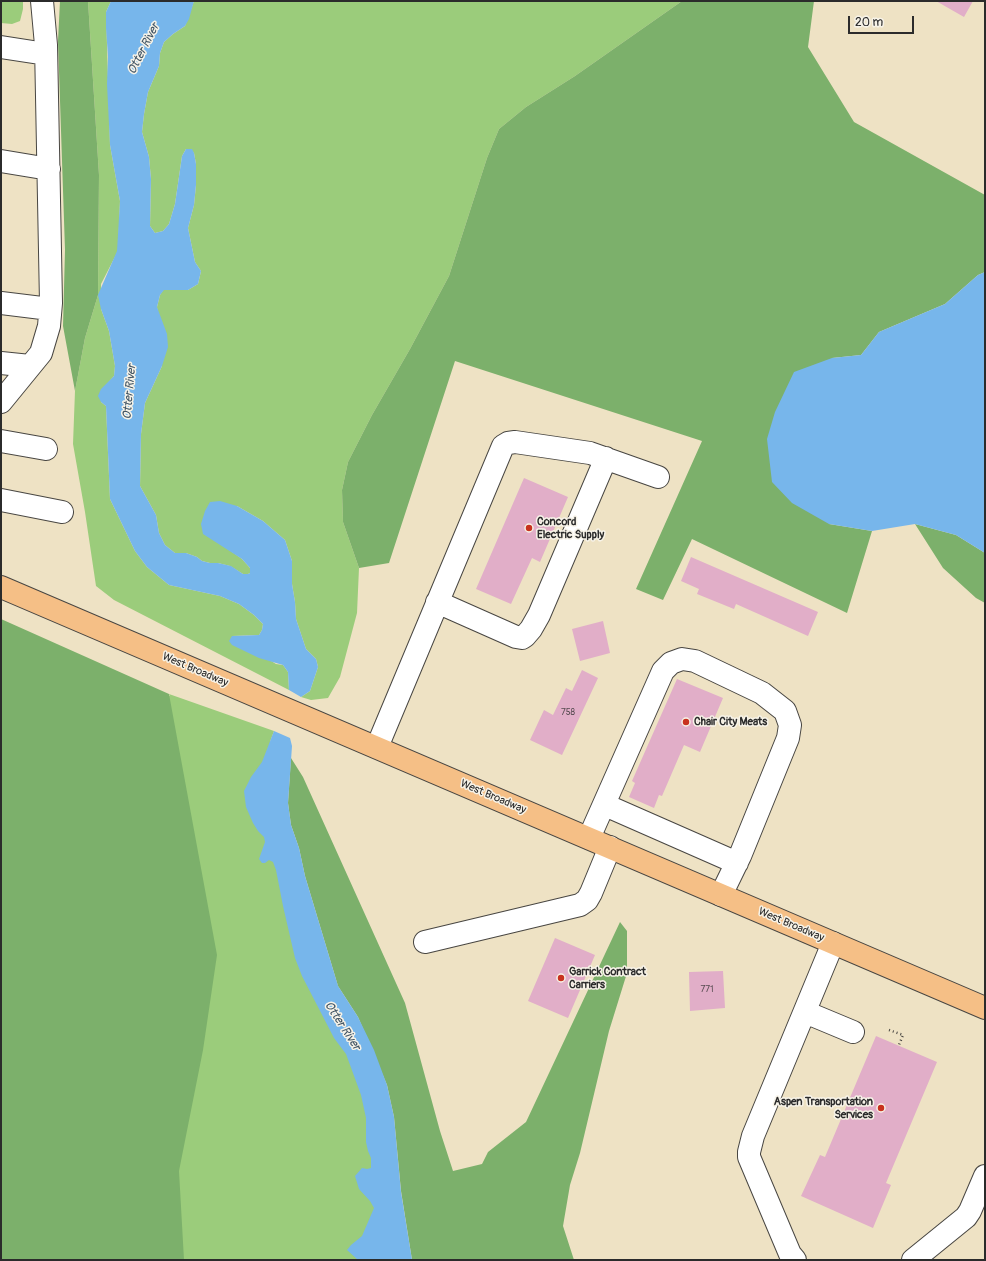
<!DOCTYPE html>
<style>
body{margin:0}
#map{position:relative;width:986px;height:1261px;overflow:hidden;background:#eee2c4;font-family:Pangolin,sans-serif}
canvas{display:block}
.frame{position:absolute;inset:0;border:2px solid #2b2b2b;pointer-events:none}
.scale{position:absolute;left:848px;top:16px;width:66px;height:18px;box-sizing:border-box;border:2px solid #2b2b2b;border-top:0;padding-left:5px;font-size:12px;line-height:14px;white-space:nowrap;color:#2b2b2b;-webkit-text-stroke:3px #f7f3e8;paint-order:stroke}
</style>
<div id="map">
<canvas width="986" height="1261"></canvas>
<div class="frame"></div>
<div class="scale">20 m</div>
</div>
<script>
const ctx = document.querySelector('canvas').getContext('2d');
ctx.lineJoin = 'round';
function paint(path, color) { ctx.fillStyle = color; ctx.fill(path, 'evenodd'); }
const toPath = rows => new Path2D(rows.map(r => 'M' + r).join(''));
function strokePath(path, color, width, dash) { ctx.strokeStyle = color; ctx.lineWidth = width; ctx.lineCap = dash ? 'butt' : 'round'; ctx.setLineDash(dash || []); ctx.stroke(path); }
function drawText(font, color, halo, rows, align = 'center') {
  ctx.font = font + ' Pangolin,sans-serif'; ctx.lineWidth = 3; ctx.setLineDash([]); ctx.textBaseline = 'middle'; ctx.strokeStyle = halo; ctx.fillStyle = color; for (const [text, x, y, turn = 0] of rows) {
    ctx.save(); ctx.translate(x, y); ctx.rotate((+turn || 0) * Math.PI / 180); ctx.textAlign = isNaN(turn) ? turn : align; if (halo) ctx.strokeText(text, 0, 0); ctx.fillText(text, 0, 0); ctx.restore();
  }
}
const green = toPath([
 [1,1,23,1,23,9,20,21,12,24,1,23],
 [88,1,111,1,106,12,110,145,120,201,118,251,101,284,101,309,109,331,115,366,114,376,108,383,101,402,106,406,110,499,135,551,147,567,169,585,220,596,239,604,254,615,263,624,262,630,259,635,232,636,276,664,283,665,288,672,289,690,114,600,96,586,85,512,73,444,75,391,85,338,98,295,99,175],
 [194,1,682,1,575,76,526,107,499,129,487,158,449,276,410,349,372,415,348,462,342,490,343,522,359,568,357,613,340,677,328,698,311,700,301,697,310,691,318,667,316,659,306,649,296,619,295,602,292,584,292,561,285,540,263,521,237,506,228,549,242,559,250,568,250,573,248,574,243,574,230,566,218,563,210,563,202,561,197,557,186,553,175,553,165,545,159,533,156,515,140,486,141,434,145,403,162,366,157,307,160,295,163,290,188,290,198,284,201,271,195,262,188,228,194,205,196,185,196,164,194,153,186,149,182,156,175,204,169,224,163,231,155,233,150,226,151,179,149,157,142,132,144,114,148,92,159,66,160,53,164,42,173,34,185,26],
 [1,645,170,696,169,694,274,731,270,742,272,814,369,1067,397,1260,3,1260]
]);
const forest = toPath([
 [60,1,88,1,99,175,98,295,85,338,75,391,63,326,65,250,58,41],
 [682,1,814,1,808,47,854,122,985,195,985,272,978,275,945,304,879,332,861,355,832,358,829,524,872,531,847,613,692,539,663,600,636,589,702,441,455,361,389,563,359,568,343,522,342,490,348,462,372,415,410,349,449,276,487,158,499,129,526,107,575,76],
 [915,524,956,535,985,553,985,603,976,598,943,568],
 [1,619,169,694,217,955,203,1050,179,1171,184,1260,1,1260],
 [291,758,303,777,405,1003,440,1131,453,1171,482,1164,488,1152,526,1122,620,922,627,931,627,973,609,1031,580,1153,570,1185,563,1226,574,1260,412,1260,401,1191,394,1117,387,1085,358,1017,338,986,305,876,299,848,291,825,288,803]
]);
const water = toPath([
 [111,1,194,1,189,19,185,26,173,34,164,42,160,53,159,66,148,92,144,114,142,132,149,157,151,179,150,226,155,233,163,231,169,224,175,204,182,156,186,149,192,149,194,153,196,164,196,185,194,205,188,228,195,262,201,271,198,284,188,290,164,290,160,295,157,307,167,334,168,347,162,366,145,403,141,434,140,486,156,515,159,533,165,545,175,553,186,553,197,557,202,561,210,563,218,563,231,566,243,574,248,574,250,573,250,568,242,559,203,534,201,524,205,511,210,502,220,501,237,506,263,521,285,540,292,561,292,584,295,602,296,619,306,649,316,659,318,667,310,691,301,697,289,690,288,672,283,665,259,658,232,645,229,641,232,636,259,635,262,630,263,624,254,615,239,604,220,596,169,585,147,567,135,551,110,499,106,406,101,402,98,396,101,389,114,376,115,366,109,331,101,309,98,295,117,251,120,201,110,145,107,84,108,57,106,28,106,12],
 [985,272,985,553,956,535,915,524,872,531,829,524,792,503,772,482,767,439,775,412,794,372,832,358,861,355,879,332,945,304,978,275],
 [274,731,290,738,292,746,288,803,291,825,299,848,305,876,338,986,358,1017,374,1050,387,1085,394,1117,401,1192,412,1260,358,1260,347,1250,351,1245,362,1236,374,1208,370,1201,359,1189,355,1176,362,1168,367,1169,371,1168,371,1158,368,1151,366,1142,366,1118,361,1095,346,1054,334,1038,302,976,295,958,283,906,276,870,273,862,269,860,265,863,262,863,259,859,265,842,264,837,258,831,253,823,246,807,244,791,251,777,262,762]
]);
const building = toPath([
 [936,1,973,1,964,17],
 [524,478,568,497,540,562,532,558,511,604,476,589],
 [691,557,818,612,808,636,736,604,734,609,697,594,699,589,681,581],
 [603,621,610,653,580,661,572,629],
 [582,670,598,678,562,755,530,740,544,710,553,715,566,688,572,691],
 [677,679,723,698,700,752,684,745,662,796,659,795,654,808,629,797,635,783,632,781],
 [555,938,595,955,568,1018,528,1001],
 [723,971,725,1008,690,1011,689,972],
 [876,1036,937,1062,886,1183,891,1185,873,1228,801,1196,820,1155,825,1157]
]);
const path = toPath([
 [889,1030,903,1035,899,1045]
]);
const minor = toPath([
 [1,47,46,54],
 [1,161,49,169],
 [1,303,50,309],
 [1,363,30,366],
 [1,402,41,353,49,326,51,303,46,45,42,1],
 [1,441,46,449],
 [1,500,62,512],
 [437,602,516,637,522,638,525,636,531,629,539,615,606,458],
 [377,747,503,446,508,443,515,442,590,453,658,477],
 [605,805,737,863],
 [589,838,663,671,671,663,682,659,695,661,762,693,785,711,790,725,788,738,740,856,721,895],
 [425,942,580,905,587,900,591,893,610,847],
 [805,1012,853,1032],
 [795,1260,790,1254,749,1157,749,1152,753,1136,833,943],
 [913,1260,966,1217,970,1211,985,1176]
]);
const major = toPath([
 [1,587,985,1008]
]);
const markers = [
 [529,528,4,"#c8321e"],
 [686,722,4,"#c8321e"],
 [561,978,4,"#c8321e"],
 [881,1108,4,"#c8321e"]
];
const numberNames = [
 ["758",568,713],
 ["771",707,990]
];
const poiNames = [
 ["Concord",537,522],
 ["Electric Supply",537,535],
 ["Chair City Meats",694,722],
 ["Garrick Contract",569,972],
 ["Carriers",569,985],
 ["Aspen Transportation",873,1102,"right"],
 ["Services",873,1115,"right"]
];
const streetNames = [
 ["West Broadway",195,670,23],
 ["West Broadway",493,797,23],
 ["West Broadway",791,925,23]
];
const waterNames = [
 ["Otter River",144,49,-63],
 ["Otter River",130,392,-85],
 ["Otter River",342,1026,57]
];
paint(green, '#9bcc7b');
paint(forest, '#7cb06b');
paint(water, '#77b6eb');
paint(building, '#e1aec8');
strokePath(minor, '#484642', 24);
strokePath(major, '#484642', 24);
strokePath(path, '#484642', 2.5, [1, 3]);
strokePath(minor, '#fff', 22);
strokePath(major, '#f5bf86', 22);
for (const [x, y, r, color] of markers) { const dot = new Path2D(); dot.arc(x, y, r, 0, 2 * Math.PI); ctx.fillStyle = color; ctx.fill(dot); strokePath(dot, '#f7f3e8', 1.5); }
drawText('9px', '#584c52', null, numberNames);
drawText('bold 11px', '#2b2b2b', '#f7f3e8', poiNames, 'left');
drawText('11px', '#2b2b2b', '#f7f3e8', streetNames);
drawText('italic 12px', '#425565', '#f7f3e8', waterNames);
</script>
